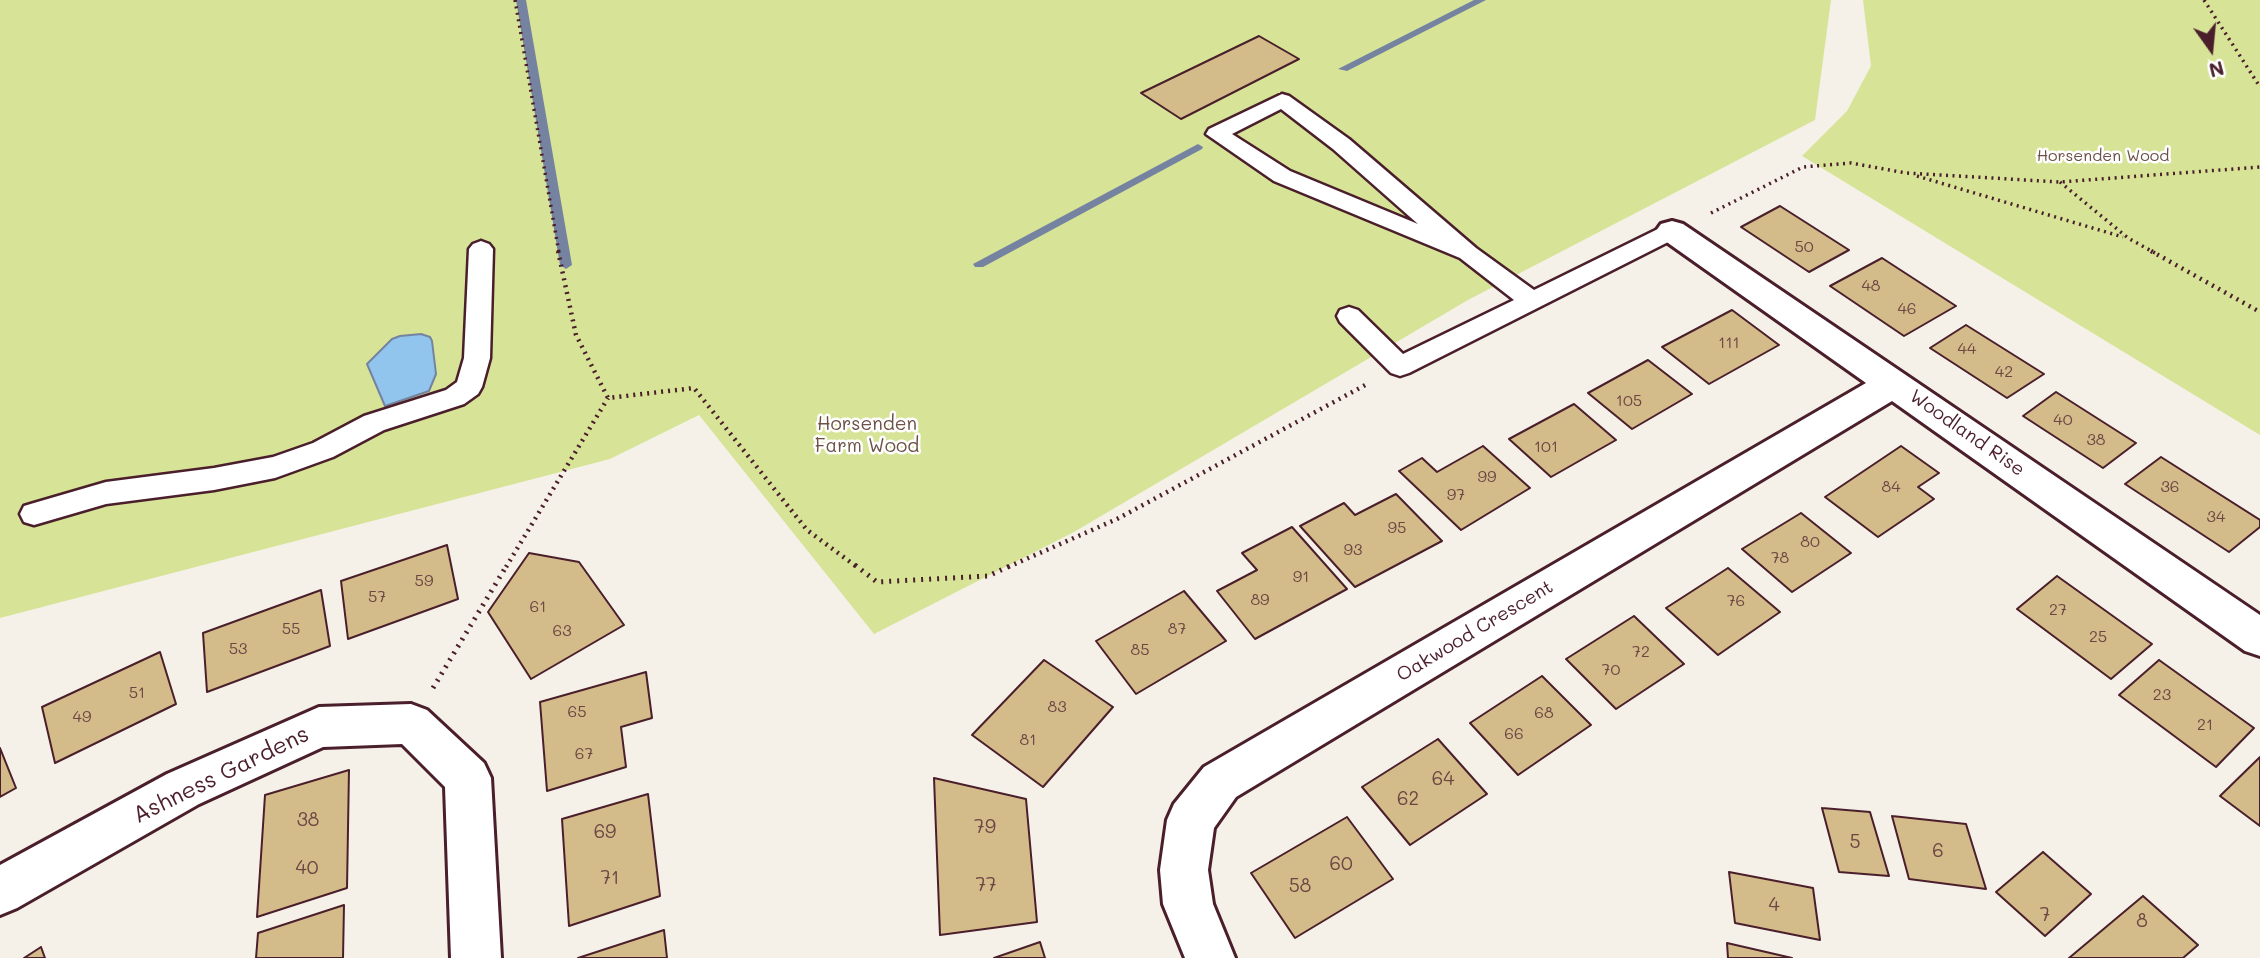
<!DOCTYPE html>
<style>
body{margin:0}
#map{position:relative;width:2260px;height:958px;overflow:hidden;background:#f6f1e8;font-family:Mali,sans-serif}
canvas{display:block}
.north{position:absolute;left:2176px;top:14px;width:70px;height:70px;-webkit-text-stroke:5px #fff;paint-order:stroke;rotate:165deg;font-size:19px;font-weight:700;line-height:28px;text-align:center;color:#4a1f2b}
.north::after{content:'';display:block;margin:auto;width:24px;height:32px;background:#4a1f2b;clip-path:polygon(50% 0,100% 100%,50% 72%,0 100%)}
</style>
<div id="map">
<canvas width="2260" height="958"></canvas>
<div class="north">N</div>
</div>
<script>
const ctx = document.querySelector('canvas').getContext('2d');
ctx.lineJoin = 'round';
function paint(path, color) { ctx.fillStyle = color; ctx.fill(path, 'evenodd'); }
const toPath = rows => new Path2D(rows.map(r => 'M' + r).join(''));
function strokePath(path, color, width, dash) { ctx.strokeStyle = color; ctx.lineWidth = width; ctx.lineCap = dash ? 'butt' : 'round'; ctx.setLineDash(dash || []); ctx.stroke(path); }
function drawText(font, color, halo, rows, align = 'center') {
  ctx.font = font + ' Mali,sans-serif'; ctx.lineWidth = 5; ctx.setLineDash([]); ctx.textBaseline = 'middle'; ctx.strokeStyle = halo; ctx.fillStyle = color; for (const [text, x, y, turn = 0] of rows) {
    ctx.save(); ctx.translate(x, y); ctx.rotate((+turn || 0) * Math.PI / 180); ctx.textAlign = isNaN(turn) ? turn : align; if (halo) ctx.strokeText(text, 0, 0); ctx.fillText(text, 0, 0); ctx.restore();
  }
}
const green = toPath([
 [0,0,1831,0,1815,120,1468,300,1074,532,874,634,699,415,610,459,0,618],
 [1863,0,2260,0,2260,435,1802,156,1847,111,1871,66]
]);
const water = toPath([
 [421,334,430,337,432,341,436,374,429,391,385,406,367,364,392,339,400,336,421,334]
]);
const stream = toPath([
 [516,0,526,0,572,265,566,269,560,265,516,0],
 [1474,0,1486,0,1347,71,1338,69,1474,0],
 [1198,144,1203,147,1202,149,983,267,975,267,973,264,1198,144]
]);
const building = toPath([
 [1259,36,1299,59,1181,119,1141,93,1259,36],
 [1780,206,1849,250,1809,272,1741,227,1780,206],
 [1882,258,1956,306,1904,336,1830,286,1882,258],
 [1732,310,1779,345,1709,384,1662,347,1732,310],
 [1966,325,2044,374,2007,398,1930,348,1966,325],
 [1648,360,1692,394,1632,429,1588,393,1648,360],
 [2056,392,2136,443,2103,468,2023,416,2056,392],
 [1574,404,1616,440,1551,477,1509,439,1574,404],
 [1483,446,1530,488,1461,530,1399,471,1422,458,1437,472,1483,446],
 [1901,446,1939,473,1918,487,1934,499,1878,537,1825,497,1901,446],
 [2161,457,2260,520,2260,527,2229,552,2125,484,2161,457],
 [1396,494,1442,541,1355,587,1300,526,1344,503,1355,515,1396,494],
 [1801,513,1851,553,1792,592,1742,549,1801,513],
 [1292,527,1347,589,1255,639,1217,591,1257,570,1242,553,1292,527],
 [447,545,458,599,348,639,341,581,447,545],
 [529,553,579,562,624,625,531,679,488,612,529,553],
 [1728,568,1780,612,1718,655,1666,608,1728,568],
 [2057,576,2152,644,2111,679,2017,609,2057,576],
 [321,590,330,646,207,692,203,633,321,590],
 [1184,591,1226,641,1136,694,1096,641,1184,591],
 [1634,616,1684,664,1616,709,1566,659,1634,616],
 [160,652,176,704,55,763,42,707,160,652],
 [1044,660,1113,707,1043,787,972,735,1044,660],
 [2159,660,2254,728,2216,767,2119,695,2159,660],
 [646,672,652,718,621,727,626,767,547,791,540,702,646,672],
 [1542,676,1591,725,1518,775,1470,723,1542,676],
 [1438,739,1487,794,1410,845,1362,787,1438,739],
 [0,748,16,788,0,797,0,748],
 [2260,757,2260,826,2220,796,2260,757],
 [349,770,347,888,257,917,265,795,349,770],
 [934,778,1026,799,1037,922,940,935,934,778],
 [648,794,660,896,569,926,562,819,648,794],
 [1822,808,1870,812,1889,876,1839,872,1822,808],
 [1892,816,1966,824,1986,889,1909,879,1892,816],
 [1347,817,1393,879,1295,938,1251,873,1347,817],
 [2043,852,2091,894,2045,936,1996,892,2043,852],
 [1729,872,1813,888,1820,940,1735,923,1729,872],
 [2143,896,2198,945,2183,958,2069,958,2143,896],
 [344,905,343,958,256,958,258,933,344,905],
 [664,930,667,958,578,958,664,930],
 [1040,942,1045,958,994,958,1040,942],
 [1727,943,1792,958,1728,958,1727,943],
 [41,947,45,958,24,958,41,947]
]);
const pathFar2 = toPath([
 [515,0,559,253],
 [2204,0,2260,87],
 [1917,176,2123,237],
 [2060,182,2128,238,2155,253],
 [1711,213,1803,167,1851,163,1906,173,2060,182,2260,167]
]);
const pathFar1 = toPath([
 [558,251,576,335,608,398,694,388,807,530,857,567],
 [2151,251,2260,312],
 [506,567,608,398],
 [1008,567,1117,519,1369,383]
]);
const path = toPath([
 [855,565,877,582,988,576,1012,565],
 [433,688,507,565]
]);
const lane = toPath([
 [1282,94,1289,96,1349,139,1476,248,1534,290,1664,226,1672,224,1680,226,1684,231,1680,236,1409,373,1400,376,1391,373,1340,322,1337,316,1340,310,1349,307,1358,310,1403,354,1514,300,1460,258,1274,181,1206,134,1209,129,1282,94],
 [1281,109,1333,149,1418,224,1290,171,1232,134,1281,109],
 [481,241,489,244,493,249,490,358,482,387,478,394,464,404,384,430,333,457,275,478,214,490,106,504,34,525,24,522,20,514,24,506,34,503,106,482,214,468,273,457,313,443,364,416,446,390,457,382,464,358,469,249,473,244,481,241]
]);
const street = toPath([
 [1672,221,1683,224,2260,615,2260,656,2245,651,1892,401,1236,797,1214,828,1208,870,1213,904,1235,958,1185,958,1163,904,1160,870,1167,820,1174,804,1204,767,1866,383,1661,238,1656,231,1661,224,1672,221],
 [411,704,427,710,484,763,491,778,501,958,451,958,445,787,402,744,323,747,199,804,17,908,0,915,0,865,167,774,319,707,411,704]
]);
const farParknames = [
 ["Horsenden Wood",2103,156]
];
const numberNames = [
 ["50",1804,247],
 ["48",1871,286],
 ["46",1907,309],
 ["111",1729,343],
 ["44",1967,349],
 ["42",2004,372],
 ["105",1629,401],
 ["40",2063,420],
 ["38",2096,440],
 ["101",1546,447],
 ["99",1487,477],
 ["84",1891,487],
 ["36",2170,487],
 ["97",1456,495],
 ["34",2216,517],
 ["95",1397,528],
 ["80",1810,542],
 ["93",1353,550],
 ["78",1780,558],
 ["91",1301,577],
 ["59",424,581],
 ["57",377,597],
 ["89",1260,600],
 ["76",1736,601],
 ["61",538,607],
 ["27",2058,610],
 ["55",291,629],
 ["87",1177,629],
 ["63",562,631],
 ["25",2098,637],
 ["53",238,649],
 ["85",1140,650],
 ["72",1641,652],
 ["70",1611,670],
 ["51",137,693],
 ["23",2162,695],
 ["83",1057,707],
 ["65",577,712],
 ["68",1544,713],
 ["49",82,717],
 ["21",2205,725],
 ["66",1514,734],
 ["81",1028,740],
 ["67",584,754]
];
const parkNames = [
 ["Horsenden",867,424],
 ["Farm Wood",867,446]
];
const streetNames = [
 ["Woodland Rise",1967,433,35],
 ["Oakwood Crescent",1475,631,-31]
];
const nearNumbernames = [
 ["64",1443,779],
 ["62",1408,799],
 ["38",308,820],
 ["79",985,827],
 ["69",605,832],
 ["5",1855,842],
 ["6",1938,851],
 ["60",1341,864],
 ["40",307,868],
 ["71",610,878],
 ["77",986,885],
 ["58",1300,886],
 ["4",1774,905],
 ["7",2045,915],
 ["8",2142,921]
];
const nearStreetnames = [
 ["Ashness Gardens",221,775,-26]
];
paint(green, '#d7e497');
paint(water, '#91c5ee');
strokePath(water, '#7583a0', 2);
paint(stream, '#7583a0');
paint(building, '#d3bb8a');
strokePath(building, '#4a1f2b', 2);
strokePath(lane, '#4a1f2b', 5);
strokePath(street, '#4a1f2b', 6);
strokePath(pathFar2, '#4a1f2b', 3.5, [2, 4.5]);
strokePath(pathFar1, '#4a1f2b', 4.5, [2, 5]);
strokePath(path, '#4a1f2b', 5, [2, 6]);
paint(lane, '#fff');
paint(street, '#fff');
drawText('16px', '#6d5046', '#fff', farParknames);
drawText('16px', '#6c4643', null, numberNames);
drawText('19px', '#6d5046', '#fff', parkNames);
drawText('19px', '#4a1f2b', '#fff', streetNames);
drawText('19px', '#6c4643', null, nearNumbernames);
drawText('23px', '#4a1f2b', '#fff', nearStreetnames);
</script>
